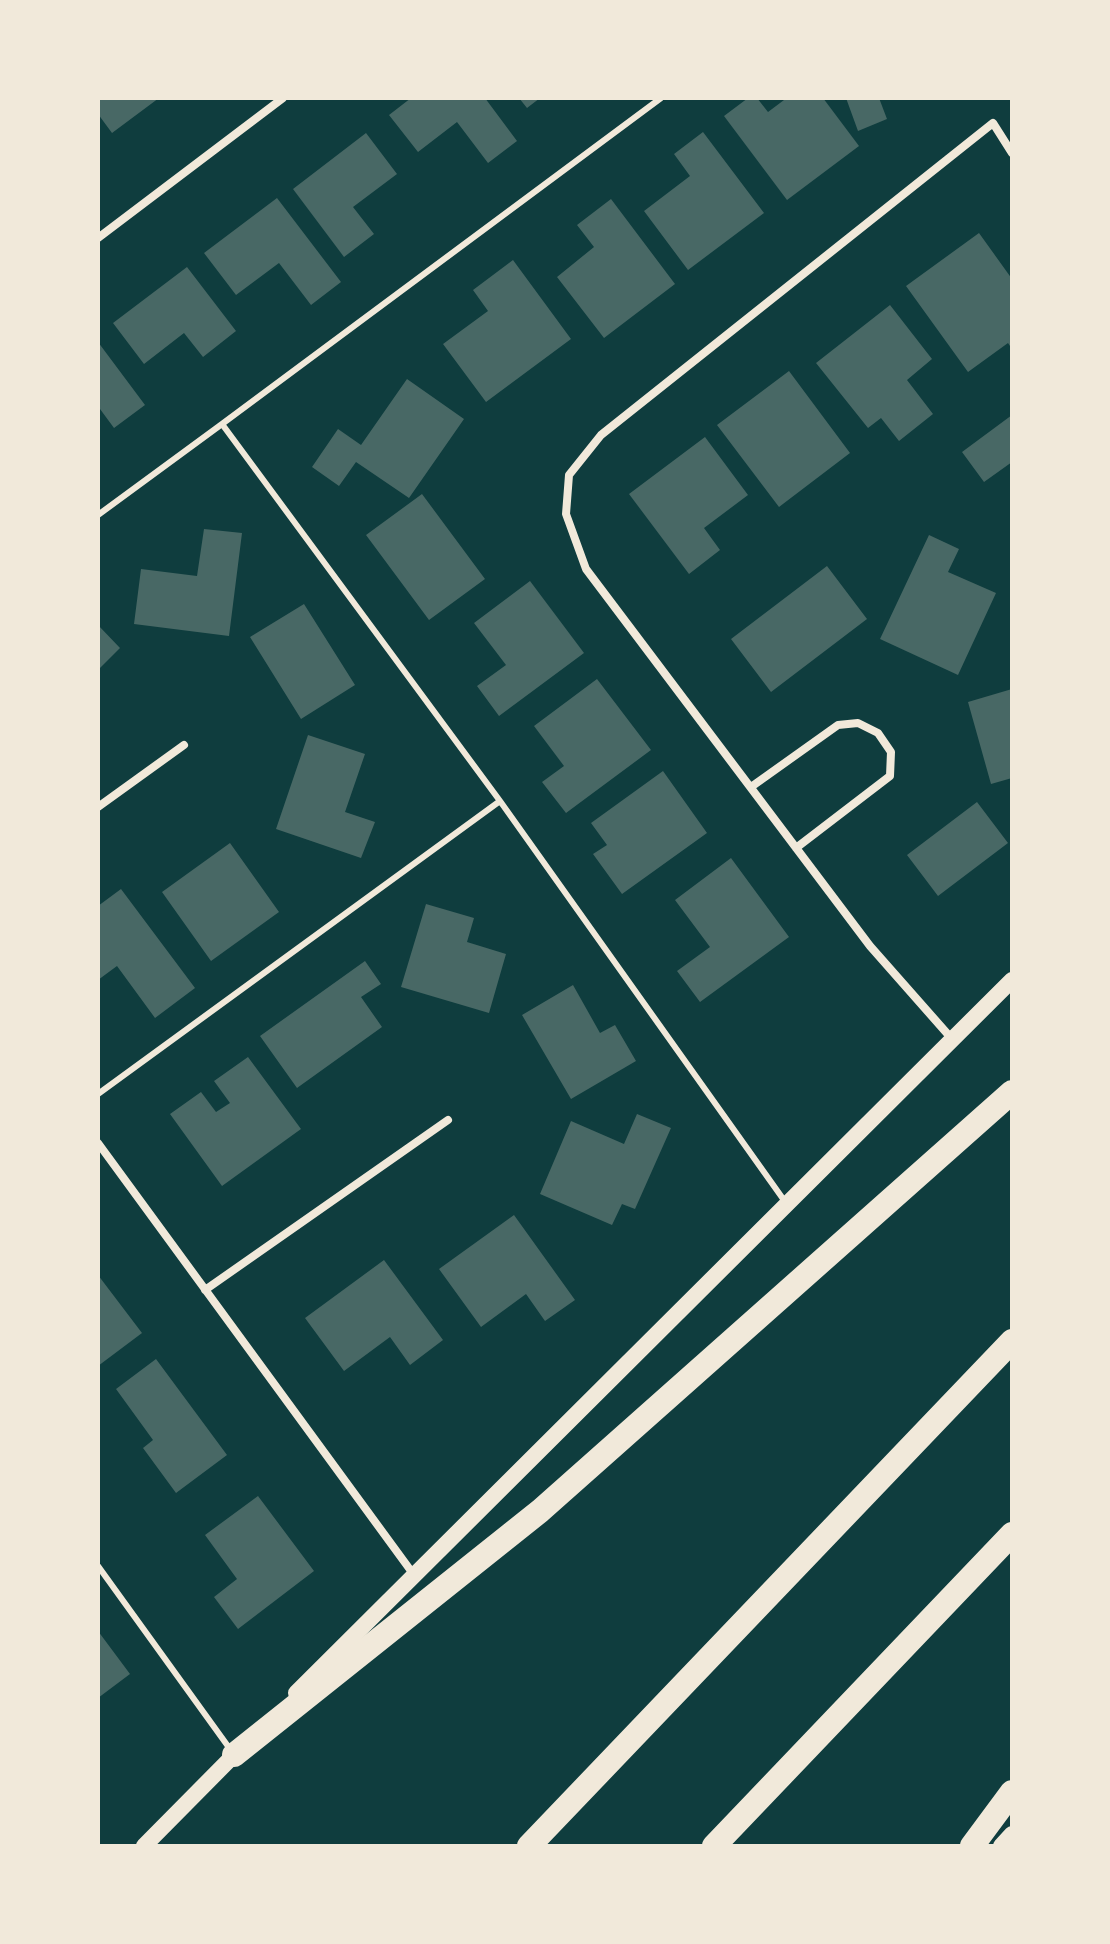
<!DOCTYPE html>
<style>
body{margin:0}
#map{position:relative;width:1110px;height:1944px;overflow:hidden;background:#0f3d3e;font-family:"DejaVu Sans",sans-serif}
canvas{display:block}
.frame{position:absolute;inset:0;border:100px solid #f1e9da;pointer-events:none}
</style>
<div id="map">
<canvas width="1110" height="1944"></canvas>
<div class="frame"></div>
</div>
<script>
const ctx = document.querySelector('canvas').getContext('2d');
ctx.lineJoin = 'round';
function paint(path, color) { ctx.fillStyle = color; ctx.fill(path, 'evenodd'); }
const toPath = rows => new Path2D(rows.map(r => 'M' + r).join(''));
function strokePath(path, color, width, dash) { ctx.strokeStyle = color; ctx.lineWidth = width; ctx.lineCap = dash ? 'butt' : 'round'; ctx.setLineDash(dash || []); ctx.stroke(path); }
const building = toPath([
 [98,98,159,98,112,133,98,114],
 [411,98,485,98,517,141,488,163,457,122,418,152,389,115],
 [519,98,540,98,527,108],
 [748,98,757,98,768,112,784,100,782,98,823,98,859,146,787,200,724,116],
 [846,98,879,98,887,119,858,131],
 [703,132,764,213,688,270,644,211,690,176,674,154],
 [366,133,397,174,353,207,374,234,344,257,293,189],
 [277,198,341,282,311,305,279,263,236,295,204,253],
 [611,199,675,284,604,338,557,277,594,247,577,225],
 [979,233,1012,279,1012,349,1008,343,968,372,906,286],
 [513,260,571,339,486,402,443,344,488,311,473,290],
 [187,267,236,331,203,357,184,333,144,364,113,323],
 [890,305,932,359,907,380,933,414,899,441,881,418,868,428,816,363],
 [98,342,145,405,114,428,100,409,98,411],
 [789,371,850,453,779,507,717,425],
 [407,379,464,419,409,498,356,462,339,486,312,467,338,429,361,445],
 [1012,415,1012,462,984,482,962,452],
 [705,437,748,495,704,528,720,550,689,574,629,494],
 [422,494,485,579,429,620,366,535],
 [204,529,242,533,229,636,134,624,141,569,197,576],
 [929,535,959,549,948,572,996,593,958,675,880,639],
 [827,566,867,619,771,692,731,639],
 [530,581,584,653,499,716,477,686,506,665,474,623],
 [304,604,355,685,301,719,250,637],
 [98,625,120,648,98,670],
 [597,679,651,750,566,813,542,782,564,766,534,726],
 [1012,689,1012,778,991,784,968,702],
 [308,735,365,754,345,812,375,822,361,858,276,829],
 [663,771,707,833,622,894,593,854,607,845,591,823],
 [977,802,1008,843,938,896,907,855],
 [230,843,279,912,211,961,162,892],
 [731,858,789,937,700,1002,677,971,710,947,675,900],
 [121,889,195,988,155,1018,117,966,98,980,98,906],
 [426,904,474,918,467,942,506,954,489,1013,401,987],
 [365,961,381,984,361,997,382,1027,297,1088,260,1036],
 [573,985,600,1033,615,1025,636,1061,571,1099,522,1015],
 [248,1057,301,1129,222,1186,170,1114,201,1092,216,1112,230,1103,214,1081],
 [637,1114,671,1128,635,1209,622,1204,612,1225,540,1194,571,1121,624,1144],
 [514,1215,575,1300,545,1321,526,1294,481,1327,439,1269],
 [384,1260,443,1340,410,1365,390,1337,344,1371,305,1318],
 [98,1275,142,1333,98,1366],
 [156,1359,227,1455,176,1493,143,1448,153,1440,116,1389],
 [258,1496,314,1571,238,1629,214,1597,237,1579,205,1535],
 [98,1631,130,1674,98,1698]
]);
const service = toPath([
 [661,98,222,424,500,801,786,1203],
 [98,515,222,424],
 [98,1094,500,801],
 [98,1566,230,1749]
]);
const minor = toPath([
 [98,238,283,98],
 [751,787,838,725,858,723,878,733,891,752,890,776,796,848],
 [98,807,184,745],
 [952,1039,870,946,586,569,566,514,569,475,601,435,993,123,1012,153],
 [98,1143,414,1575],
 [205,1290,448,1120]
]);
const secondary = toPath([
 [296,1693,1012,980],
 [144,1846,240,1749],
 [1001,1846,1012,1834]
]);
const motorway = toPath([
 [234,1755,540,1511,1012,1092],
 [529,1846,1012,1341],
 [714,1846,1012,1534],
 [972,1846,1012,1792]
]);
paint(building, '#486865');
strokePath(service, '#f1e9da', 6);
strokePath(minor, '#f1e9da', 8);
strokePath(secondary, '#f1e9da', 16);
strokePath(motorway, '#f1e9da', 24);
</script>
